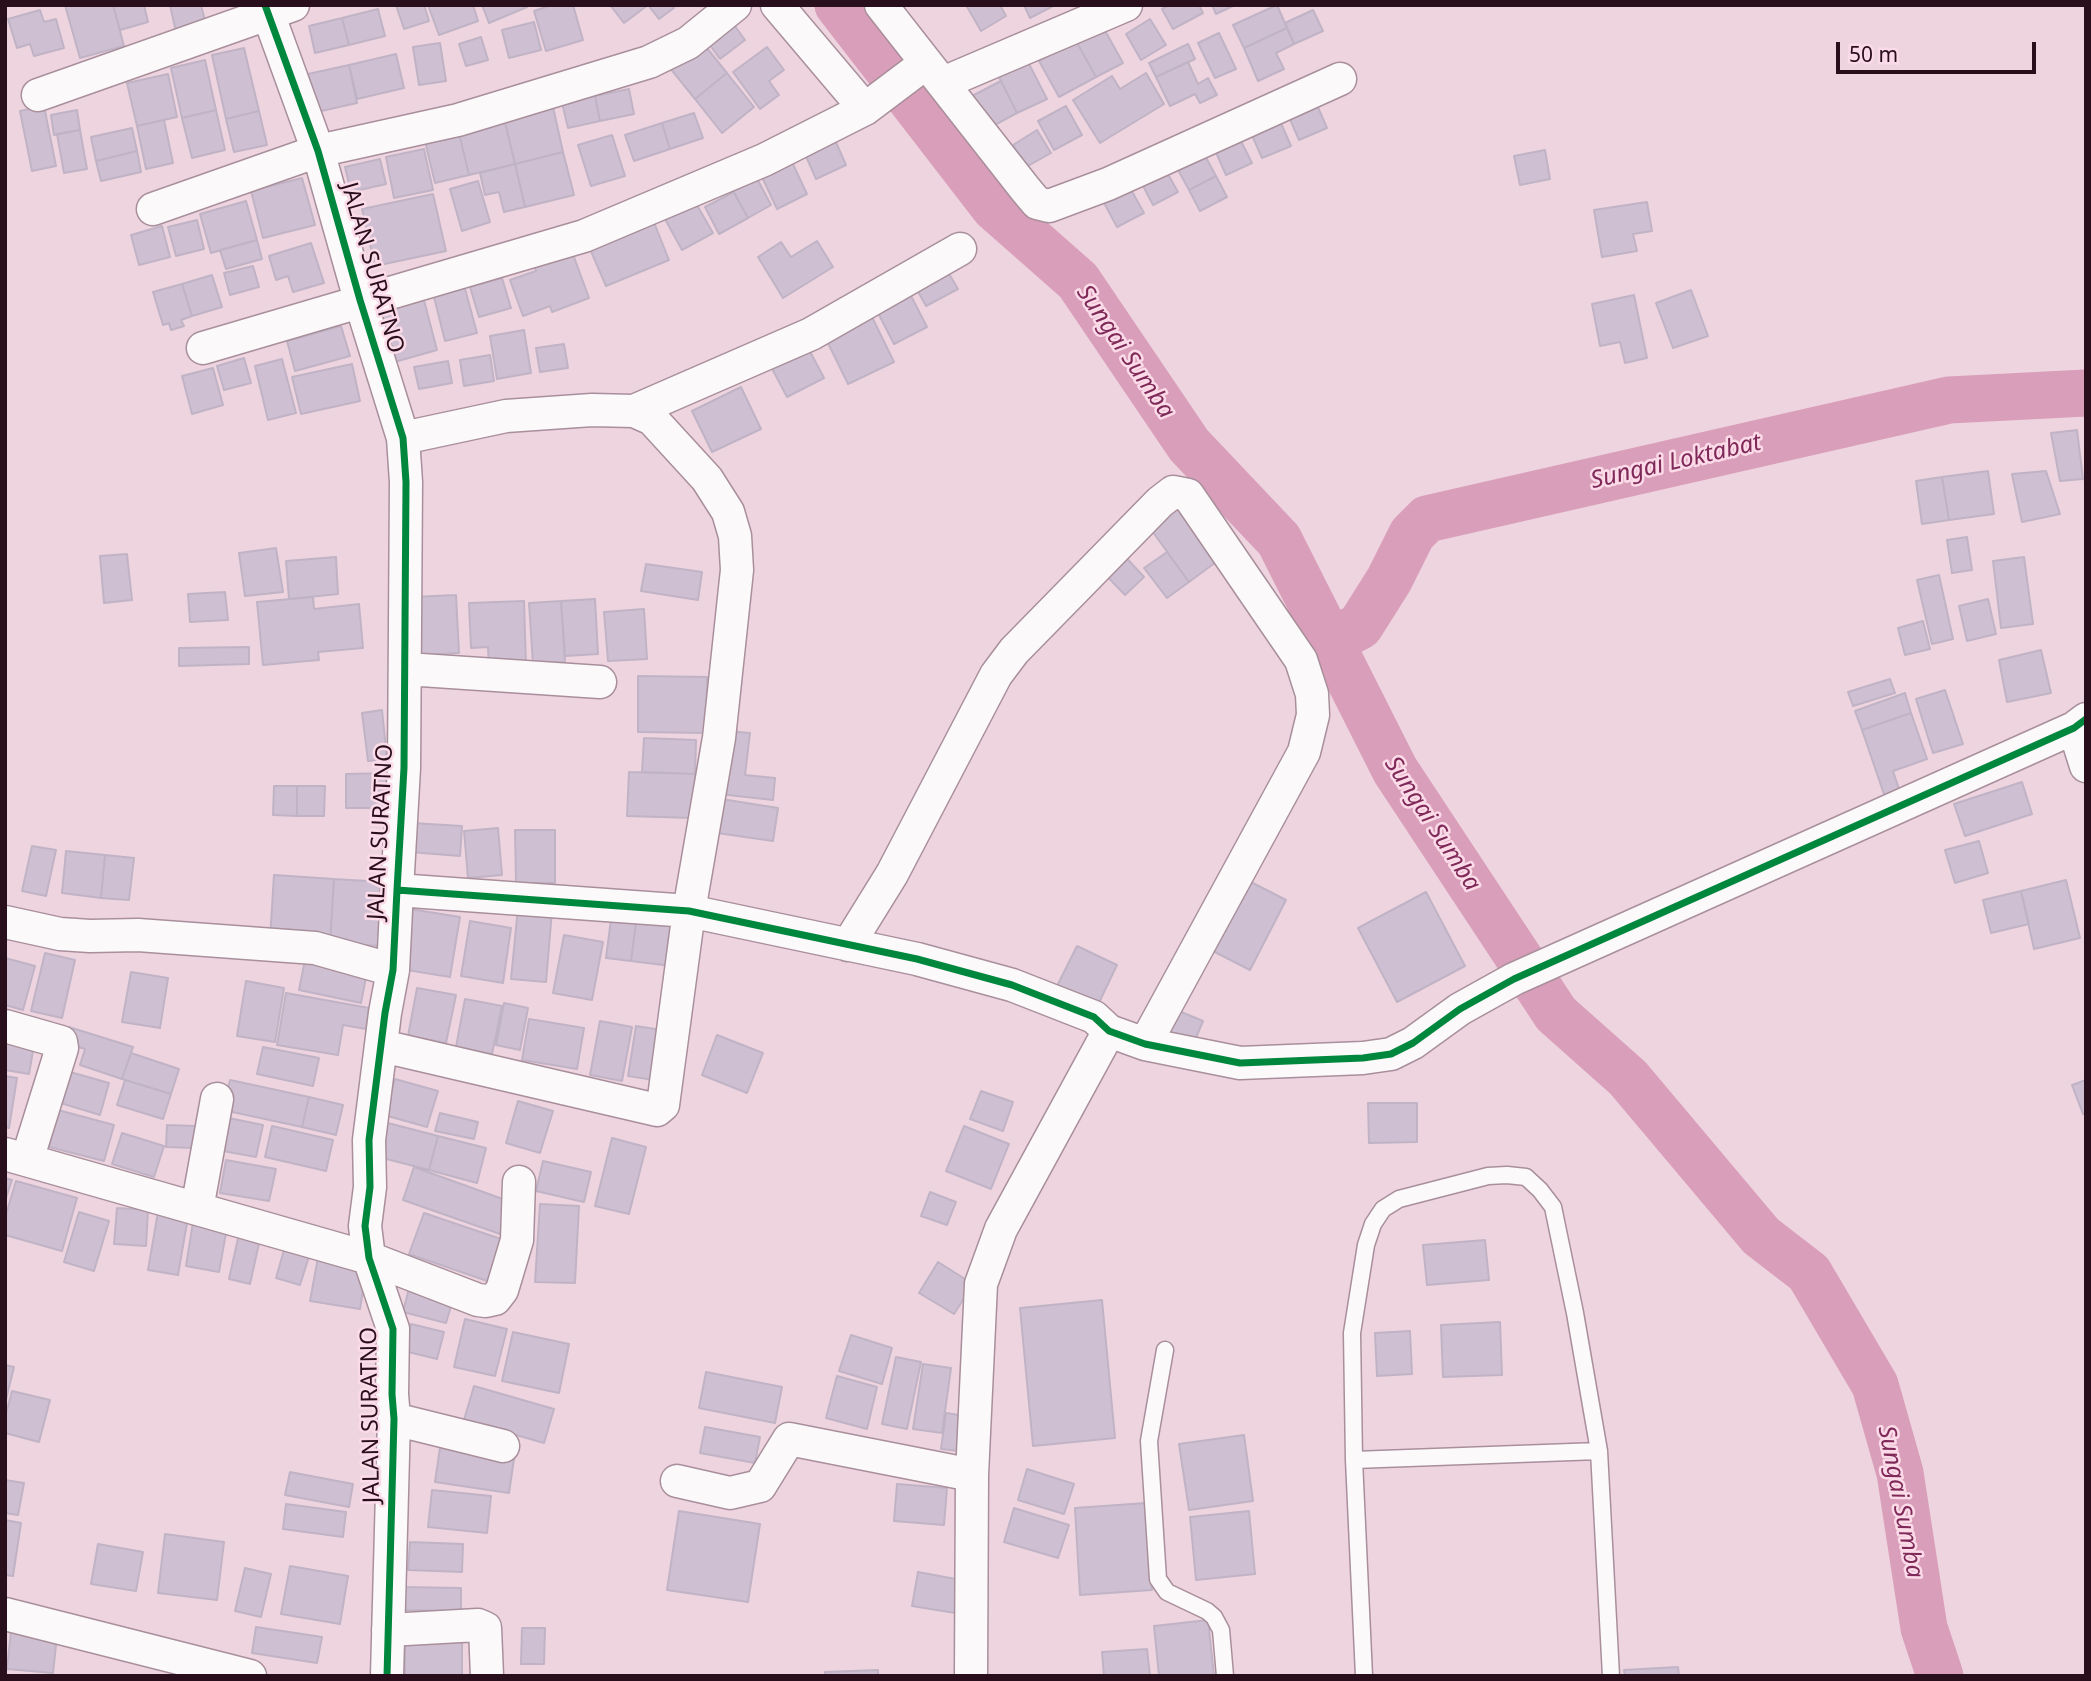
<!DOCTYPE html>
<style>
body{margin:0}
#map{position:relative;width:2091px;height:1681px;overflow:hidden;background:#eed4df;font-family:"Noto Sans",sans-serif}
canvas{display:block}
.frame{position:absolute;inset:0;border:7px solid #290e1c;pointer-events:none}
.scale{position:absolute;left:1836px;top:42px;width:200px;height:32px;box-sizing:border-box;border:4px solid #290e1c;border-top:0;padding-left:9px;font-size:21px;line-height:24px;white-space:nowrap;color:#290e1c;-webkit-text-stroke:5px #fcdbe9;paint-order:stroke}
</style>
<div id="map">
<canvas width="2091" height="1681"></canvas>
<div class="frame"></div>
<div class="scale">50 m</div>
</div>
<script>
const ctx = document.querySelector('canvas').getContext('2d');
ctx.lineJoin = 'round';
const toPath = rows => new Path2D(rows.map(r => 'M' + r).join(''));
function strokePath(path, color, width, dash) { ctx.strokeStyle = color; ctx.lineWidth = width; ctx.lineCap = dash ? 'butt' : 'round'; ctx.setLineDash(dash || []); ctx.stroke(path); }
function paint(path, color) { ctx.fillStyle = color; ctx.fill(path, 'evenodd'); }
function drawText(font, color, halo, rows, align = 'center') {
  ctx.font = font + ' "Noto Sans",sans-serif'; ctx.lineWidth = 5; ctx.setLineDash([]); ctx.textBaseline = 'middle'; ctx.strokeStyle = halo; ctx.fillStyle = color; for (const [text, x, y, turn = 0] of rows) {
    ctx.save(); ctx.translate(x, y); ctx.rotate((+turn || 0) * Math.PI / 180); ctx.textAlign = isNaN(turn) ? turn : align; if (halo) ctx.strokeText(text, 0, 0); ctx.fillText(text, 0, 0); ctx.restore();
  }
}
const river = toPath([
 [838,5,994,207,1078,281,1189,445,1279,540,1395,770,1556,1014,1628,1078,1761,1236,1809,1273,1875,1385,1900,1473,1924,1628,1940,1676],
 [1330,642,1360,626,1389,580,1412,534,1427,519,1949,400,2086,393]
]);
const building = toPath([
 [65,5,113,5,124,46,80,58,65,5],
 [113,5,144,5,148,22,120,30,113,5],
 [170,5,201,5,206,25,176,32,170,5],
 [396,5,424,5,429,21,404,29,396,5],
 [428,5,473,5,478,21,439,35,428,5],
 [482,5,526,5,527,7,489,23,482,5],
 [552,5,573,5,583,40,546,51,534,11,552,5],
 [610,5,648,5,624,23,610,5],
 [648,5,672,5,674,8,659,19,648,5],
 [966,5,1000,5,1006,16,981,31,966,5],
 [1024,5,1055,5,1030,18,1024,5],
 [1170,5,1199,5,1203,13,1173,29,1162,9,1170,5],
 [1212,5,1235,5,1216,14,1212,5],
 [1277,5,1287,28,1244,48,1233,25,1277,5],
 [378,9,385,36,349,45,342,18,378,9],
 [40,10,44,22,56,19,64,48,34,56,30,44,17,48,8,19,40,10],
 [1313,10,1323,31,1294,44,1285,23,1313,10],
 [342,18,349,45,315,53,309,26,342,18],
 [729,18,745,40,720,59,704,37,729,18],
 [1150,19,1166,45,1141,60,1126,34,1150,19],
 [534,22,541,50,509,58,502,30,534,22],
 [1103,27,1123,63,1096,77,1076,41,1103,27],
 [1287,28,1294,44,1276,53,1284,69,1258,81,1244,48,1287,28],
 [1219,33,1236,69,1215,78,1198,43,1219,33],
 [481,37,488,60,466,66,459,44,481,37],
 [1076,41,1096,77,1059,97,1039,61,1076,41],
 [702,42,727,73,695,99,670,68,702,42],
 [440,43,446,81,419,85,413,47,440,43],
 [1188,44,1195,59,1156,77,1149,63,1188,44],
 [767,47,784,70,769,81,779,95,760,109,733,72,767,47],
 [244,48,259,111,226,119,212,55,244,48],
 [396,54,404,88,357,99,349,65,396,54],
 [205,60,216,110,182,118,171,68,205,60],
 [1028,62,1047,99,1017,113,999,77,1028,62],
 [1188,62,1198,84,1208,78,1217,95,1200,103,1195,94,1170,106,1156,77,1188,62],
 [349,65,357,103,317,112,308,74,349,65],
 [727,73,754,107,722,133,695,99,727,73],
 [1146,73,1164,104,1100,143,1073,100,1112,76,1120,89,1146,73],
 [168,74,177,117,137,126,127,83,168,74],
 [1001,81,1017,113,989,128,972,96,1001,81],
 [629,89,634,114,600,121,595,96,629,89],
 [595,96,600,121,568,128,562,103,595,96],
 [1317,105,1327,128,1299,140,1289,117,1317,105],
 [44,106,56,166,32,171,20,111,44,106],
 [1066,106,1082,135,1054,150,1038,121,1066,106],
 [553,107,563,152,515,164,504,118,553,107],
 [77,110,80,130,54,135,51,115,77,110],
 [216,110,225,150,192,158,182,118,216,110],
 [259,111,267,145,234,152,226,119,259,111],
 [694,113,703,138,670,149,662,123,694,113],
 [504,118,515,164,469,175,458,129,504,118],
 [164,120,173,163,146,169,137,126,164,120],
 [1280,121,1291,146,1262,158,1251,133,1280,121],
 [662,123,670,149,634,161,625,135,662,123],
 [132,128,137,151,96,161,91,137,132,128],
 [458,129,469,175,435,183,424,137,458,129],
 [80,130,87,169,64,173,57,134,80,130],
 [1037,130,1051,153,1026,167,1013,145,1037,130],
 [612,135,625,176,591,186,578,145,612,135],
 [1239,137,1252,163,1226,175,1214,148,1239,137],
 [835,140,846,165,816,179,805,154,835,140],
 [424,149,433,190,394,198,386,157,424,149],
 [1545,150,1550,179,1520,185,1514,156,1545,150],
 [137,151,141,172,101,181,96,161,137,151],
 [563,152,574,195,525,207,515,164,563,152],
 [1203,152,1216,176,1189,190,1176,166,1203,152],
 [380,159,386,184,351,192,345,167,380,159],
 [792,162,807,194,777,209,762,177,792,162],
 [515,164,525,207,504,212,499,192,485,195,480,173,515,164],
 [752,169,771,205,748,218,728,182,752,169],
 [1165,169,1178,192,1153,205,1141,182,1165,169],
 [1216,176,1227,197,1200,211,1189,190,1216,176],
 [302,178,315,225,263,238,251,191,302,178],
 [478,181,490,222,462,231,450,189,478,181],
 [1129,186,1144,213,1117,227,1103,201,1129,186],
 [734,192,748,218,719,234,705,207,734,192],
 [690,193,713,233,682,250,660,210,690,193],
 [433,194,446,251,375,266,362,209,433,194],
 [246,201,257,240,211,253,200,214,246,201],
 [1647,202,1652,231,1633,234,1637,251,1602,257,1594,210,1647,202],
 [649,210,669,260,606,286,590,249,649,210],
 [197,220,204,249,176,256,168,227,197,220],
 [162,226,170,257,139,265,131,235,162,226],
 [257,240,262,259,226,269,220,250,257,240],
 [817,241,833,267,783,298,758,257,781,242,791,257,817,241],
 [311,243,324,283,293,292,288,276,276,280,269,256,311,243],
 [570,246,589,298,552,312,550,306,523,316,510,280,536,271,532,260,570,246],
 [942,262,958,289,926,306,911,279,942,262],
 [253,266,259,287,230,295,224,273,253,266],
 [212,275,222,307,192,316,182,284,212,275],
 [502,278,511,308,479,317,470,287,502,278],
 [182,284,192,316,181,320,184,326,171,330,169,323,163,325,153,292,182,284],
 [464,285,477,333,445,341,433,293,464,285],
 [421,289,437,350,391,363,375,302,421,289],
 [1691,290,1708,336,1673,348,1656,303,1691,290],
 [909,292,927,327,894,344,876,309,909,292],
 [1634,295,1647,358,1625,363,1620,342,1600,346,1592,304,1634,295],
 [872,317,894,362,848,384,826,339,872,317],
 [341,326,350,356,295,371,287,341,341,326],
 [524,330,531,373,497,379,490,336,524,330],
 [805,342,824,378,787,397,768,361,805,342],
 [564,344,568,368,540,372,536,348,564,344],
 [490,355,494,381,464,386,460,360,490,355],
 [244,358,251,383,224,390,217,366,244,358],
 [282,359,296,413,268,420,255,366,282,359],
 [448,361,452,383,419,389,414,367,448,361],
 [352,364,360,401,301,414,292,377,352,364],
 [213,368,223,405,192,414,182,376,213,368],
 [741,387,761,429,712,452,692,411,741,387],
 [2077,430,2083,479,2060,481,2051,433,2077,430],
 [1988,471,1994,514,1949,520,1942,477,1988,471],
 [2046,471,2060,514,2022,522,2012,474,2046,471],
 [1942,477,1949,520,1922,524,1916,481,1942,477],
 [1174,504,1216,562,1189,582,1147,524,1174,504],
 [1967,537,1972,570,1952,573,1947,540,1967,537],
 [276,548,283,592,245,596,239,553,276,548],
 [1118,549,1144,577,1125,595,1099,568,1118,549],
 [1167,552,1189,582,1167,598,1144,568,1167,552],
 [127,554,132,600,104,603,100,556,127,554],
 [336,557,338,594,289,599,286,561,336,557],
 [2024,557,2033,624,2001,628,1993,561,2024,557],
 [646,564,702,572,698,600,641,591,646,564],
 [1939,575,1953,639,1932,644,1917,580,1939,575],
 [225,592,228,620,190,622,188,594,225,592],
 [456,595,459,653,417,655,414,597,456,595],
 [313,597,314,609,359,604,363,648,318,652,319,660,263,665,257,602,313,597],
 [595,599,598,654,565,656,561,601,595,599],
 [1988,599,1996,634,1967,641,1959,606,1988,599],
 [524,601,526,666,489,668,488,647,471,648,469,603,524,601],
 [561,601,565,662,533,664,529,603,561,601],
 [644,609,647,659,608,661,604,612,644,609],
 [1923,621,1930,649,1905,655,1898,628,1923,621],
 [249,647,249,664,179,666,179,648,249,647],
 [2041,650,2051,693,2007,702,1999,660,2041,650],
 [638,676,707,677,706,733,638,732,638,676],
 [1890,679,1895,693,1853,706,1848,692,1890,679],
 [1945,690,1963,744,1933,753,1916,699,1945,690],
 [1905,693,1911,713,1862,730,1855,711,1905,693],
 [382,710,387,759,368,761,362,713,382,710],
 [1911,713,1927,759,1893,771,1902,798,1887,803,1862,730,1911,713],
 [726,731,750,733,745,775,775,778,773,800,719,794,726,731],
 [644,738,696,740,695,774,642,772,644,738],
 [629,772,695,774,693,818,627,816,629,772],
 [392,773,392,808,346,808,346,774,392,773],
 [2022,782,2032,814,1965,836,1954,804,2022,782],
 [274,786,297,786,297,816,273,815,274,786],
 [297,786,325,786,324,816,297,816,297,786],
 [715,798,778,808,773,841,710,832,715,798],
 [412,823,462,826,460,856,410,852,412,823],
 [498,828,502,875,468,878,464,831,498,828],
 [515,830,555,830,555,883,516,883,515,830],
 [1979,841,1988,873,1955,883,1945,850,1979,841],
 [32,846,56,850,46,896,22,891,32,846],
 [66,851,105,855,101,898,62,893,66,851],
 [105,855,134,858,129,900,101,898,105,855],
 [274,875,334,879,330,943,270,939,274,875],
 [334,879,384,882,380,946,330,943,334,879],
 [1245,879,1286,900,1250,970,1209,949,1245,879],
 [2066,880,2080,938,2034,949,2021,891,2066,880],
 [2021,891,2029,924,1991,933,1983,900,2021,891],
 [1426,892,1465,966,1397,1002,1358,928,1426,892],
 [518,908,552,911,546,982,511,979,518,908],
 [410,909,460,917,450,977,401,969,410,909],
 [612,912,637,915,631,961,606,958,612,912],
 [637,915,677,919,671,966,631,961,637,915],
 [470,921,511,928,503,983,461,976,470,921],
 [564,935,603,942,592,1000,553,993,564,935],
 [1077,946,1117,965,1095,1011,1054,992,1077,946],
 [45,953,75,960,62,1018,31,1011,45,953],
 [5,958,35,966,23,1010,5,1005,5,958],
 [305,960,367,972,361,1003,299,990,305,960],
 [131,972,168,978,160,1028,122,1022,131,972],
 [246,981,284,988,275,1042,237,1036,246,981],
 [417,988,456,995,446,1043,408,1036,417,988],
 [286,993,369,1008,366,1029,343,1025,338,1055,277,1045,286,993],
 [465,999,502,1006,492,1054,456,1047,465,999],
 [504,1003,528,1008,520,1050,496,1045,504,1003],
 [1169,1007,1203,1021,1190,1052,1156,1039,1169,1007],
 [529,1019,584,1028,577,1069,522,1060,529,1019],
 [600,1021,632,1027,622,1081,590,1075,600,1021],
 [636,1026,662,1030,654,1080,628,1076,636,1026],
 [69,1027,133,1047,122,1079,80,1065,85,1049,64,1043,69,1027],
 [5,1034,35,1039,29,1074,5,1070,5,1034],
 [717,1035,763,1053,747,1093,702,1075,717,1035],
 [263,1047,319,1058,313,1086,257,1074,263,1047],
 [131,1053,179,1069,171,1094,122,1079,131,1053],
 [63,1070,109,1083,100,1115,54,1101,63,1070],
 [5,1076,17,1078,9,1128,5,1127,5,1076],
 [395,1079,438,1091,427,1127,384,1115,395,1079],
 [125,1080,171,1094,163,1119,117,1105,125,1080],
 [230,1080,309,1097,302,1127,223,1110,230,1080],
 [2086,1080,2086,1113,2083,1114,2072,1085,2086,1080],
 [981,1091,1013,1102,1003,1131,970,1119,981,1091],
 [309,1097,343,1105,336,1135,302,1127,309,1097],
 [518,1101,553,1111,540,1153,506,1143,518,1101],
 [1368,1103,1417,1103,1417,1142,1369,1143,1368,1103],
 [58,1110,114,1125,104,1161,49,1147,58,1110],
 [440,1113,478,1122,474,1139,435,1131,440,1113],
 [219,1116,263,1125,256,1157,212,1149,219,1116],
 [384,1122,438,1136,429,1170,375,1156,384,1122],
 [167,1125,195,1126,194,1148,166,1147,167,1125],
 [272,1126,333,1140,326,1171,265,1157,272,1126],
 [964,1126,1009,1144,991,1189,946,1171,964,1126],
 [122,1133,164,1146,154,1177,112,1164,122,1133],
 [438,1136,486,1148,477,1183,429,1170,438,1136],
 [612,1138,646,1147,629,1214,595,1206,612,1138],
 [226,1160,276,1169,269,1201,220,1193,226,1160],
 [543,1161,591,1172,584,1202,536,1191,543,1161],
 [414,1167,511,1202,500,1234,403,1200,414,1167],
 [5,1178,12,1180,5,1201,5,1178],
 [16,1181,77,1198,62,1251,5,1235,5,1218,16,1181],
 [930,1192,956,1202,947,1225,921,1216,930,1192],
 [540,1204,579,1206,575,1283,535,1282,540,1204],
 [117,1208,148,1210,146,1246,114,1244,117,1208],
 [79,1212,109,1221,94,1271,64,1262,79,1212],
 [158,1212,188,1217,178,1275,148,1270,158,1212],
 [424,1213,510,1242,496,1284,409,1254,424,1213],
 [194,1216,228,1222,219,1272,186,1266,194,1216],
 [239,1234,260,1239,250,1284,229,1279,239,1234],
 [1485,1240,1489,1280,1427,1285,1423,1245,1485,1240],
 [286,1243,311,1250,300,1285,276,1278,286,1243],
 [319,1252,368,1260,360,1309,310,1301,319,1252],
 [938,1262,973,1284,954,1314,919,1293,938,1262],
 [410,1284,454,1296,446,1323,403,1312,410,1284],
 [1102,1300,1115,1438,1033,1446,1020,1308,1102,1300],
 [465,1319,507,1329,495,1376,454,1367,465,1319],
 [1500,1322,1502,1375,1443,1377,1441,1325,1500,1322],
 [411,1324,444,1332,437,1359,404,1351,411,1324],
 [1410,1331,1412,1374,1377,1376,1375,1333,1410,1331],
 [513,1332,569,1344,559,1393,502,1381,513,1332],
 [851,1335,892,1348,882,1384,839,1371,851,1335],
 [896,1357,921,1362,907,1429,882,1424,896,1357],
 [923,1364,951,1368,942,1433,913,1429,923,1364],
 [5,1365,14,1367,5,1404,5,1365],
 [706,1372,782,1387,775,1423,699,1408,706,1372],
 [837,1376,877,1387,867,1429,826,1418,837,1376],
 [474,1386,554,1409,544,1443,464,1420,474,1386],
 [12,1391,50,1400,39,1442,5,1433,5,1418,12,1391],
 [946,1413,972,1417,967,1452,941,1449,946,1413],
 [705,1427,760,1437,755,1463,700,1453,705,1427],
 [1244,1435,1253,1501,1189,1510,1179,1444,1244,1435],
 [440,1448,514,1459,509,1493,435,1482,440,1448],
 [1027,1469,1074,1484,1064,1514,1018,1500,1027,1469],
 [290,1472,353,1484,349,1507,285,1495,290,1472],
 [5,1480,24,1483,18,1515,5,1513,5,1480],
 [897,1484,947,1488,944,1525,894,1521,897,1484],
 [432,1490,491,1496,487,1533,428,1527,432,1490],
 [1146,1503,1152,1590,1080,1595,1075,1508,1146,1503],
 [286,1504,346,1512,343,1537,283,1529,286,1504],
 [1014,1508,1069,1525,1058,1558,1004,1542,1014,1508],
 [679,1511,760,1524,748,1602,667,1590,679,1511],
 [1249,1511,1255,1574,1196,1580,1190,1517,1249,1511],
 [5,1520,21,1523,13,1576,5,1575,5,1520],
 [165,1534,224,1542,217,1600,158,1593,165,1534],
 [410,1542,463,1544,462,1572,408,1570,410,1542],
 [98,1544,143,1552,136,1591,91,1584,98,1544],
 [290,1566,348,1576,340,1624,281,1614,290,1566],
 [245,1568,271,1574,261,1617,235,1611,245,1568],
 [918,1572,961,1580,955,1613,912,1606,918,1572],
 [401,1587,461,1588,461,1611,401,1610,401,1587],
 [1208,1620,1214,1676,1159,1676,1154,1626,1208,1620],
 [256,1627,322,1637,317,1663,252,1653,256,1627],
 [522,1628,545,1628,544,1664,521,1664,522,1628],
 [11,1631,57,1636,53,1673,7,1669,11,1631],
 [405,1639,462,1639,462,1676,405,1676,405,1639],
 [1147,1649,1150,1676,1104,1676,1102,1652,1147,1649],
 [1678,1667,1679,1676,1625,1676,1624,1670,1678,1667],
 [878,1670,878,1676,825,1676,825,1672,878,1670]
]);
const service = toPath([
 [1165,1350,1149,1441,1158,1579,1167,1592,1207,1611,1214,1617,1221,1630,1225,1676],
 [1354,1460,1352,1333,1366,1245,1373,1224,1383,1209,1399,1199,1488,1176,1507,1175,1526,1177,1540,1190,1553,1207,1575,1313,1599,1451],
 [1364,1676,1354,1460,1599,1451,1611,1676]
]);
const minor = toPath([
 [265,5,318,151,360,300,403,438,406,482,404,768,397,890,393,970,385,1013,369,1140,370,1187,365,1226,369,1258,393,1329,392,1394,394,1419,387,1676],
 [777,5,865,109],
 [881,5,1026,190,1037,203,1049,206,1108,184,1340,79],
 [943,83,1126,5],
 [38,95,293,5],
 [153,209,318,151,458,120,649,62,688,43,735,5],
 [203,348,584,236,764,160,865,109,926,63],
 [634,411,811,334,960,249],
 [406,669,600,682],
 [2074,728,2086,766],
 [397,890,689,911,917,959,1012,985,1094,1017,1109,1031,1145,1044,1240,1063,1363,1058,1391,1054,1413,1043,1460,1009,1514,979,2074,728,2086,719],
 [5,922,60,934,90,936,138,935,315,948,393,970],
 [848,945,892,874,996,675,1014,651,1160,502,1173,492,1188,495,1301,660,1312,694,1313,715,1304,752,1145,1044],
 [5,1026,61,1042,62,1048,27,1160],
 [382,1046,657,1110,663,1105,689,911,719,738,737,570,735,536,728,512,707,479,652,419,634,411,592,410,506,416,403,438],
 [5,1154,369,1258,478,1300,486,1301,495,1299,502,1290,517,1240,519,1182],
 [197,1209,217,1099],
 [394,1419,503,1446],
 [677,1481,730,1493,760,1486,789,1439,972,1475],
 [5,1614,250,1676],
 [388,1630,478,1625,485,1628,487,1676],
 [971,1676,972,1475,981,1284,1001,1229,1109,1031]
]);
const cycleway = toPath([
 [265,5,318,151,360,300,403,438,406,482,404,768,397,890,393,970,385,1013,369,1140,370,1187,365,1226,369,1258,393,1329,392,1394,394,1419,387,1676],
 [397,890,689,911,917,959,1012,985,1094,1017,1109,1031,1145,1044,1240,1063,1363,1058,1391,1054,1413,1043,1460,1009,1514,979,2074,728,2086,719]
]);
const streetNames = [
 ["JALAN SURATNO",372,268,74],
 ["JALAN SURATNO",381,832,-87],
 ["JALAN SURATNO",371,1415,-91]
];
const waterNames = [
 ["Sungai Sumba",1125,352,56],
 ["Sungai Loktabat",1676,462,-13],
 ["Sungai Sumba",1432,824,57],
 ["Sungai Sumba",1900,1502,79]
];
strokePath(river, '#d99eb9', 47);
paint(building, '#cec0d2');
strokePath(building, '#c0b3c5', 2);
strokePath(service, '#a88f9b', 19);
strokePath(minor, '#a88f9b', 35);
strokePath(service, '#fcf9fa', 16);
strokePath(minor, '#fcf9fa', 32);
strokePath(cycleway, '#00873e', 7);
drawText('23px', '#290e1c', '#fcdbe9', streetNames);
drawText('italic 24px', '#7f2958', '#fcdbe9', waterNames);
</script>
